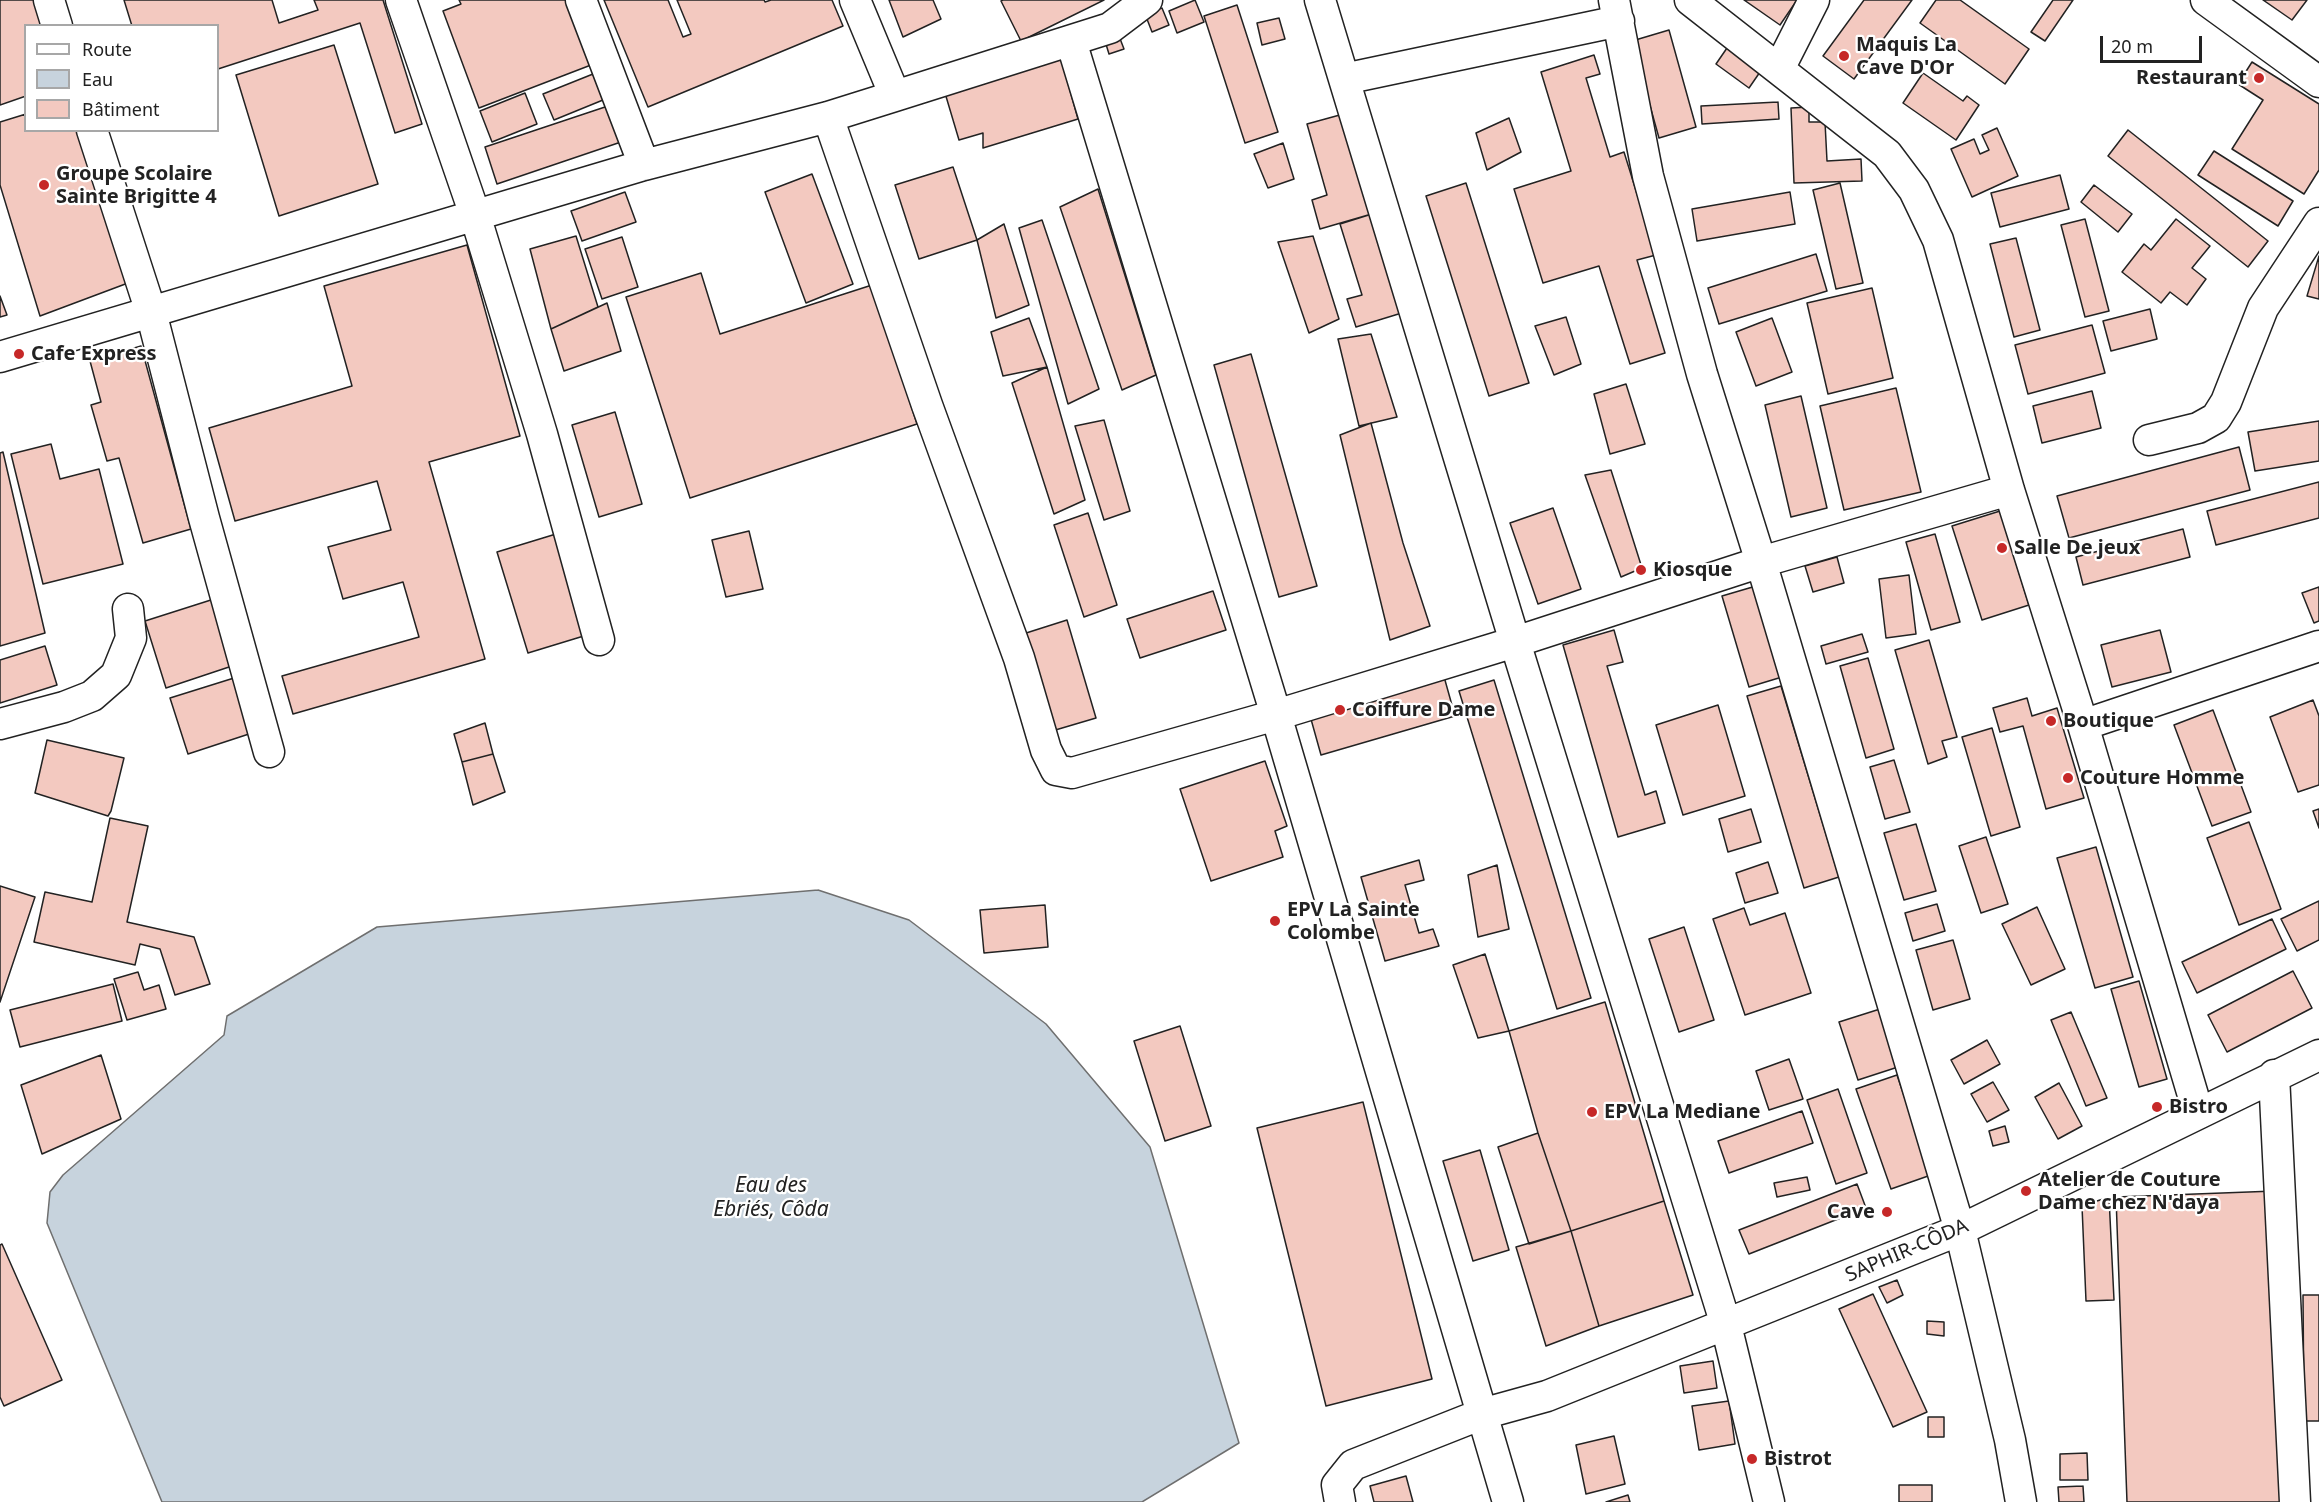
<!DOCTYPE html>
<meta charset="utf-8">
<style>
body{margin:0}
#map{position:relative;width:2319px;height:1502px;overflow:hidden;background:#fff;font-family:"Noto Sans",sans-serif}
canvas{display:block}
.legend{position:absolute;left:24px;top:24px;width:195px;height:108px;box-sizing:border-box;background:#fff;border:2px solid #a7a7a7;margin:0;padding:8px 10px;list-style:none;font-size:18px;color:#222}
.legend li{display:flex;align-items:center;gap:12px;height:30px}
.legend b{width:30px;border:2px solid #a7a7a7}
.scale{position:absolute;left:2100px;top:36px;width:102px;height:27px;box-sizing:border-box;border:3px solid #222;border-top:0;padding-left:8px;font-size:18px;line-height:21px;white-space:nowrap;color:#222;-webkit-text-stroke:4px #fff;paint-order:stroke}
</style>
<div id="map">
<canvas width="2319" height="1502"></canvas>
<ul class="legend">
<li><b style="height:8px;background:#fff"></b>Route</li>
<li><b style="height:16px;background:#c7d3dd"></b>Eau</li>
<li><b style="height:16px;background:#f3c9c0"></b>Bâtiment</li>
</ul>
<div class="scale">20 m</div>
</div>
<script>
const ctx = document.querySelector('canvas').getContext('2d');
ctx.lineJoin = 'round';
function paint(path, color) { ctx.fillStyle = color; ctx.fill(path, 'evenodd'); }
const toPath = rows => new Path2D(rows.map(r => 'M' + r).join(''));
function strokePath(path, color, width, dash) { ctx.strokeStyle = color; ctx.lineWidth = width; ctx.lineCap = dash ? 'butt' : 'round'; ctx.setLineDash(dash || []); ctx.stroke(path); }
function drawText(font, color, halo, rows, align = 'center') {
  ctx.font = font + ' "Noto Sans",sans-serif'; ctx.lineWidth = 4.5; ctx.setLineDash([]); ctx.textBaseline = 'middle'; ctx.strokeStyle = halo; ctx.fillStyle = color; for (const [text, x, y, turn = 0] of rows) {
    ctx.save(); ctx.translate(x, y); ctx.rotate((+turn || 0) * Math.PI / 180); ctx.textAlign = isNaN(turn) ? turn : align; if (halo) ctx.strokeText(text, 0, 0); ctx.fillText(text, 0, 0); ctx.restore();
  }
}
const water = toPath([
 [818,890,909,920,1046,1024,1150,1147,1239,1443,1142,1502,162,1502,47,1223,50,1192,63,1175,224,1035,227,1016,377,927,818,890]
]);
const building = toPath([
 [0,0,43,0,51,26,26,26,26,96,0,105,0,0],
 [124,0,272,0,279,23,318,10,314,0,383,0,422,124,395,133,360,23,218,69,218,26,132,26,124,0],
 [459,0,567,0,591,65,479,108,443,11,461,4,459,0],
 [604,0,668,0,683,37,691,34,677,0,764,0,765,2,771,0,832,0,843,26,648,107,604,0],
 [889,0,933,0,941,19,903,37,889,0],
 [1003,0,1104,0,1021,41,1001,1,1003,0],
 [1195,0,1204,22,1177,33,1169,11,1195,0],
 [1744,0,1797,0,1780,25,1744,0],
 [1864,0,1912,0,1854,79,1823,56,1864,0],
 [1936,0,1960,0,2029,49,2005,84,1920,23,1936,0],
 [2053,0,2073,0,2045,41,2031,32,2053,0],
 [2263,0,2307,0,2292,20,2263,0],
 [1237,5,1278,132,1245,143,1204,16,1237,5],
 [1162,8,1169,25,1152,32,1145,14,1162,8],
 [1279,18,1285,39,1262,45,1257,23,1279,18],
 [1669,30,1696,127,1659,138,1632,41,1669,30],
 [1119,36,1124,49,1109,54,1105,41,1119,36],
 [334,45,378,184,279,216,236,75,334,45],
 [1727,48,1760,72,1749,88,1716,64,1727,48],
 [1594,55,1600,74,1586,78,1610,157,1624,152,1656,255,1637,260,1665,353,1630,364,1599,266,1543,283,1514,189,1571,171,1541,72,1594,55],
 [1061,58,1078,119,983,148,983,133,959,140,945,93,1061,58],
 [2252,62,2319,104,2319,170,2304,194,2232,149,2263,100,2238,84,2252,62],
 [1923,73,1963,101,1967,96,1979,105,1956,140,1903,103,1923,73],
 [593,74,603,100,554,120,543,94,593,74],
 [525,93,537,124,492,142,480,111,525,93],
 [1778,102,1779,119,1702,124,1701,106,1778,102],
 [608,106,621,142,497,184,485,147,608,106],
 [1809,107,1809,122,1825,122,1827,161,1861,159,1862,181,1794,183,1791,108,1809,107],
 [1347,113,1375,213,1320,229,1312,200,1327,195,1307,124,1347,113],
 [26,114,26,130,81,130,128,283,40,316,0,185,0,122,26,114],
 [1509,118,1521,152,1487,170,1476,133,1509,118],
 [1997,128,2018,176,1972,197,1951,149,1974,139,1980,154,1989,150,1982,135,1997,128],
 [2128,130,2268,241,2248,267,2108,156,2128,130],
 [1283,143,1294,179,1268,188,1254,154,1283,143],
 [2214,151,2293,201,2278,226,2198,175,2214,151],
 [953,167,977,240,919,259,895,185,953,167],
 [812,174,853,284,806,303,765,192,812,174],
 [2060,175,2069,209,2000,227,1991,193,2060,175],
 [1466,183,1529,383,1489,396,1426,196,1466,183],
 [1840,183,1863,283,1836,289,1813,190,1840,183],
 [2094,185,2132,214,2118,232,2081,202,2094,185],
 [1098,189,1156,375,1122,390,1060,207,1098,189],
 [625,192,636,222,582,241,571,211,625,192],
 [1790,192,1795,224,1697,241,1692,209,1790,192],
 [1375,213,1405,312,1356,327,1347,299,1362,295,1340,224,1375,213],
 [2085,219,2109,311,2085,317,2061,225,2085,219],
 [2176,219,2210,246,2192,268,2206,279,2187,305,2170,292,2161,303,2122,272,2144,244,2151,250,2176,219],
 [1042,220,1099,389,1068,404,1019,228,1042,220],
 [1004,224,1029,305,996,318,977,240,1004,224],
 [576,236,598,307,551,329,530,249,576,236],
 [1313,236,1339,319,1309,333,1278,242,1313,236],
 [622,237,638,287,602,299,585,249,622,237],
 [2016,238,2040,330,2014,337,1990,244,2016,238],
 [467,245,520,436,429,462,485,659,293,714,282,676,419,637,403,582,343,599,328,547,391,530,377,481,235,521,209,428,352,386,324,286,467,245],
 [1816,254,1827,291,1719,324,1708,288,1816,254],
 [2319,256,2319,299,2307,296,2319,256],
 [701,273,720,334,872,285,917,424,690,498,626,297,701,273],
 [1872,288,1893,378,1828,394,1807,303,1872,288],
 [0,296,7,315,0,317,0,296],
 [607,303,621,351,564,371,551,329,607,303],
 [2150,309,2157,339,2111,351,2103,321,2150,309],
 [1566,317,1581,364,1554,375,1535,326,1566,317],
 [1029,318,1047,367,1003,376,991,332,1029,318],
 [1772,318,1792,372,1756,386,1736,332,1772,318],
 [2092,325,2105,373,2028,394,2015,345,2092,325],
 [1371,334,1397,417,1359,426,1338,339,1371,334],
 [141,346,191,529,143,543,119,458,107,461,91,405,101,402,90,361,141,346],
 [1251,354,1317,586,1279,597,1214,365,1251,354],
 [1047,367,1085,500,1054,514,1012,383,1047,367],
 [1626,384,1645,444,1610,454,1594,394,1626,384],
 [1896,388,1921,492,1844,510,1820,406,1896,388],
 [2092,391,2101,428,2042,443,2033,406,2092,391],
 [1801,396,1827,508,1791,517,1765,405,1801,396],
 [615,412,642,504,599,517,572,425,615,412],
 [1104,420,1130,511,1104,520,1075,426,1104,420],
 [2319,421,2319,461,2255,471,2248,432,2319,421],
 [1371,423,1403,543,1430,626,1390,640,1340,435,1371,423],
 [51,444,60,479,99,469,123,564,43,584,11,454,51,444],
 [2239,447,2250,490,2069,538,2057,496,2239,447],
 [3,452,45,633,0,646,0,453,3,452],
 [1611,470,1642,568,1621,577,1585,475,1611,470],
 [2319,482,2319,518,2216,545,2207,511,2319,482],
 [1553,508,1581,589,1538,604,1510,523,1553,508],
 [2000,511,2029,605,1982,620,1952,526,2000,511],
 [1088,513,1117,605,1084,617,1054,525,1088,513],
 [2183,529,2190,557,2083,585,2076,557,2183,529],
 [749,531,763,589,726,597,712,540,749,531],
 [556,534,587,635,528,653,497,552,556,534],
 [1935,534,1960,622,1931,630,1906,542,1935,534],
 [1837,557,1844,583,1813,592,1805,566,1837,557],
 [1909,575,1916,634,1886,638,1879,579,1909,575],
 [1756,586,1782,677,1749,687,1722,596,1756,586],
 [2319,587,2319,621,2314,623,2302,593,2319,587],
 [1213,591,1226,630,1140,658,1127,619,1213,591],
 [214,599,235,665,166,688,145,621,214,599],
 [1067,620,1096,718,1052,731,1023,634,1067,620],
 [1614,630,1623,662,1607,666,1645,795,1656,791,1665,823,1618,837,1563,645,1614,630],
 [2160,630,2171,672,2112,687,2101,645,2160,630],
 [1862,634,1868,652,1826,664,1821,646,1862,634],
 [1929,640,1957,737,1942,741,1947,757,1928,764,1895,650,1929,640],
 [45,646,57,685,0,703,0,660,45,646],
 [1868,658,1894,749,1866,758,1840,666,1868,658],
 [1443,673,1455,716,1321,755,1309,712,1443,673],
 [234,678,252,733,188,754,170,698,234,678],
 [1494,680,1591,998,1557,1009,1459,691,1494,680],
 [1781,686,1839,877,1804,888,1747,696,1781,686],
 [2027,698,2032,716,2057,708,2084,798,2046,809,2023,726,2000,732,1993,708,2027,698],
 [2313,700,2319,716,2319,785,2298,792,2270,717,2313,700],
 [1718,705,1745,796,1683,815,1656,725,1718,705],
 [2213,710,2251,812,2212,826,2174,725,2213,710],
 [485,723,493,754,462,762,454,734,485,723],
 [1992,728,2020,827,1991,836,1962,737,1992,728],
 [47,740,124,758,111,811,108,816,35,793,47,740],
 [493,754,505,792,473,805,462,762,493,754],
 [1894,760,1910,812,1885,819,1870,767,1894,760],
 [1265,761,1287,826,1275,831,1283,857,1211,881,1180,789,1265,761],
 [1751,809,1761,842,1728,852,1719,819,1751,809],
 [2319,809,2319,828,2313,811,2319,809],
 [110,818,148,826,127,922,194,937,210,984,175,995,160,949,140,944,135,965,34,942,45,892,92,902,110,818],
 [2249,822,2281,909,2239,925,2207,838,2249,822],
 [1916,824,1936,891,1904,900,1884,833,1916,824],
 [1986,837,2008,904,1981,913,1959,846,1986,837],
 [2096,847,2133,977,2095,988,2057,858,2096,847],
 [1419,860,1424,880,1405,885,1419,933,1433,929,1439,946,1385,961,1361,877,1419,860],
 [1768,862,1778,893,1745,903,1736,873,1768,862],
 [1497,865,1509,929,1478,937,1468,875,1497,865],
 [0,886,35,897,0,1002,0,886],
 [2319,901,2319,940,2297,951,2281,919,2319,901],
 [1937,904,1945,931,1913,941,1905,913,1937,904],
 [1045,905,1048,947,984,953,980,910,1045,905],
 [2037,907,2065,969,2031,985,2002,924,2037,907],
 [1744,908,1750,925,1785,913,1811,993,1745,1015,1713,919,1744,908],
 [2272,919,2286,949,2197,993,2182,962,2272,919],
 [1684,927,1714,1020,1679,1032,1649,939,1684,927],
 [1953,940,1970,999,1933,1010,1916,950,1953,940],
 [1485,954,1509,1031,1478,1038,1453,965,1485,954],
 [2293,971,2312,1008,2227,1052,2208,1015,2293,971],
 [138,972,144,990,159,985,166,1009,127,1020,114,979,138,972],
 [2139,981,2167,1079,2139,1087,2111,989,2139,981],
 [113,984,122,1021,20,1047,10,1010,113,984],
 [1605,1002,1664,1201,1571,1231,1538,1133,1509,1031,1605,1002],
 [1880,1009,1898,1067,1858,1080,1839,1022,1880,1009],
 [2071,1012,2107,1098,2086,1106,2051,1020,2071,1012],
 [1180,1026,1211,1126,1165,1141,1134,1041,1180,1026],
 [1987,1040,2000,1064,1964,1084,1951,1060,1987,1040],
 [101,1055,121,1119,42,1154,21,1085,101,1055],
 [1789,1059,1803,1099,1769,1110,1756,1071,1789,1059],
 [1897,1075,1931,1175,1891,1189,1856,1089,1897,1075],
 [1993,1082,2009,1110,1987,1122,1971,1094,1993,1082],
 [2059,1083,2082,1126,2058,1139,2035,1097,2059,1083],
 [1838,1089,1867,1173,1836,1184,1807,1100,1838,1089],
 [1363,1102,1432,1379,1326,1406,1257,1128,1363,1102],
 [1802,1111,1813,1143,1729,1173,1718,1141,1802,1111],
 [2005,1126,2009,1142,1993,1146,1989,1131,2005,1126],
 [1538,1133,1571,1231,1529,1244,1498,1147,1538,1133],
 [1480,1150,1509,1250,1473,1261,1443,1161,1480,1150],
 [1807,1177,1810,1190,1777,1197,1774,1183,1807,1177],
 [1857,1184,1866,1208,1749,1254,1739,1230,1857,1184],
 [2275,1191,2286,1502,2127,1502,2116,1197,2275,1191],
 [2109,1197,2114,1300,2086,1301,2082,1206,2109,1197],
 [1664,1201,1693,1295,1599,1326,1571,1231,1664,1201],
 [1571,1231,1599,1326,1546,1346,1516,1247,1571,1231],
 [2,1244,62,1380,4,1406,0,1397,0,1245,2,1244],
 [1897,1280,1903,1295,1887,1303,1879,1287,1897,1280],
 [1873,1294,1927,1412,1893,1427,1839,1309,1873,1294],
 [2303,1295,2319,1295,2319,1421,2304,1421,2303,1295],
 [1927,1321,1944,1322,1944,1336,1927,1334,1927,1321],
 [1713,1361,1717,1388,1684,1393,1680,1366,1713,1361],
 [1729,1401,1735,1444,1699,1450,1692,1406,1729,1401],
 [1928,1417,1944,1417,1944,1437,1928,1437,1928,1417],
 [1614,1436,1625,1484,1586,1494,1576,1445,1614,1436],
 [2087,1453,2088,1480,2060,1480,2060,1454,2087,1453],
 [1406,1476,1413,1502,1374,1502,1370,1486,1406,1476],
 [1899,1485,1932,1485,1932,1502,1899,1502,1899,1485],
 [2083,1486,2084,1502,2059,1502,2058,1487,2083,1486],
 [1628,1495,1630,1502,1606,1502,1628,1495]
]);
const street = toPath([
 [49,0,57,26],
 [401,0,475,215,542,434,599,640],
 [581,0,644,165],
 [855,0,895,96],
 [1320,0,1515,642,1726,1325,1769,1502],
 [1614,0,1648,176,1702,374,1761,562,1960,1230,2010,1440,2021,1502],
 [1690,0,1887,154,1914,190,1938,240,2009,490,2083,725,2198,1112],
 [2206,0,2319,82],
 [1071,41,1276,715,1508,1502],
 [1779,69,1814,0],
 [1344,79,1619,21],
 [828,117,927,405,1019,658,1046,750,1056,770,1072,773,1276,715,1515,642,1761,562,2009,490],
 [92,130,151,312,204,518,269,752],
 [0,357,644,165,828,117,895,96,1110,28,1147,0],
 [2149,440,2198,428,2216,418,2226,402,2263,308,2319,223],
 [0,724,64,707,92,696,116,675,131,638,128,609],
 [2083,725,2319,646],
 [2274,1075,2295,1502],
 [1340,1502,1337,1485,1353,1465,1482,1414,1547,1396,1960,1230,2319,1055]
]);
const markers = [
 [1844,56,6,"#c62828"],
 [2259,78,6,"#c62828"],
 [44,185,6,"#c62828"],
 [19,354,6,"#c62828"],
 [2002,548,6,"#c62828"],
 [1641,570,6,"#c62828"],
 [1340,710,6,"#c62828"],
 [2051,721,6,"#c62828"],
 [2068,778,6,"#c62828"],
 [1275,921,6,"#c62828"],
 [2157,1107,6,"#c62828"],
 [1592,1112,6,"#c62828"],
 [2026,1191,6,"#c62828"],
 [1887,1212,6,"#c62828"],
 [1752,1459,6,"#c62828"]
];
const poiNames = [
 ["Maquis La",1856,45],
 ["Cave D'Or",1856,68],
 ["Restaurant",2247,78,"right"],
 ["Groupe Scolaire",56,174],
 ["Sainte Brigitte 4",56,197],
 ["Cafe Express",31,354],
 ["Salle De jeux",2014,548],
 ["Kiosque",1653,570],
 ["Coiffure Dame",1352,710],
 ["Boutique",2063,721],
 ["Couture Homme",2080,778],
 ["EPV La Sainte",1287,910],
 ["Colombe",1287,933],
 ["Bistro",2169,1107],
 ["EPV La Mediane",1604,1112],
 ["Atelier de Couture",2038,1180],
 ["Dame chez N'daya",2038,1203],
 ["Cave",1875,1212,"right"],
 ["Bistrot",1764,1459]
];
const streetNames = [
 ["SAPHIR-CÔDA",1907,1251,-23]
];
const waterNames = [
 ["Eau des",771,1186],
 ["Ebriés, Côda",771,1210]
];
paint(water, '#c7d3dd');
strokePath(water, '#6f6f6f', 1.5);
paint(building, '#f3c9c0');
strokePath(building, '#222', 1.5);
strokePath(street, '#222', 33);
strokePath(street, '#fff', 30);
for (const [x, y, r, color] of markers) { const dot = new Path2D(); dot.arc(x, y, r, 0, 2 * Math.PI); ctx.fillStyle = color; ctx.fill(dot); strokePath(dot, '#fff', 2); }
drawText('bold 20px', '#222', '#fff', poiNames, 'left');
drawText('20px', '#222', '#fff', streetNames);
drawText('italic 21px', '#222', '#fff', waterNames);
</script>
